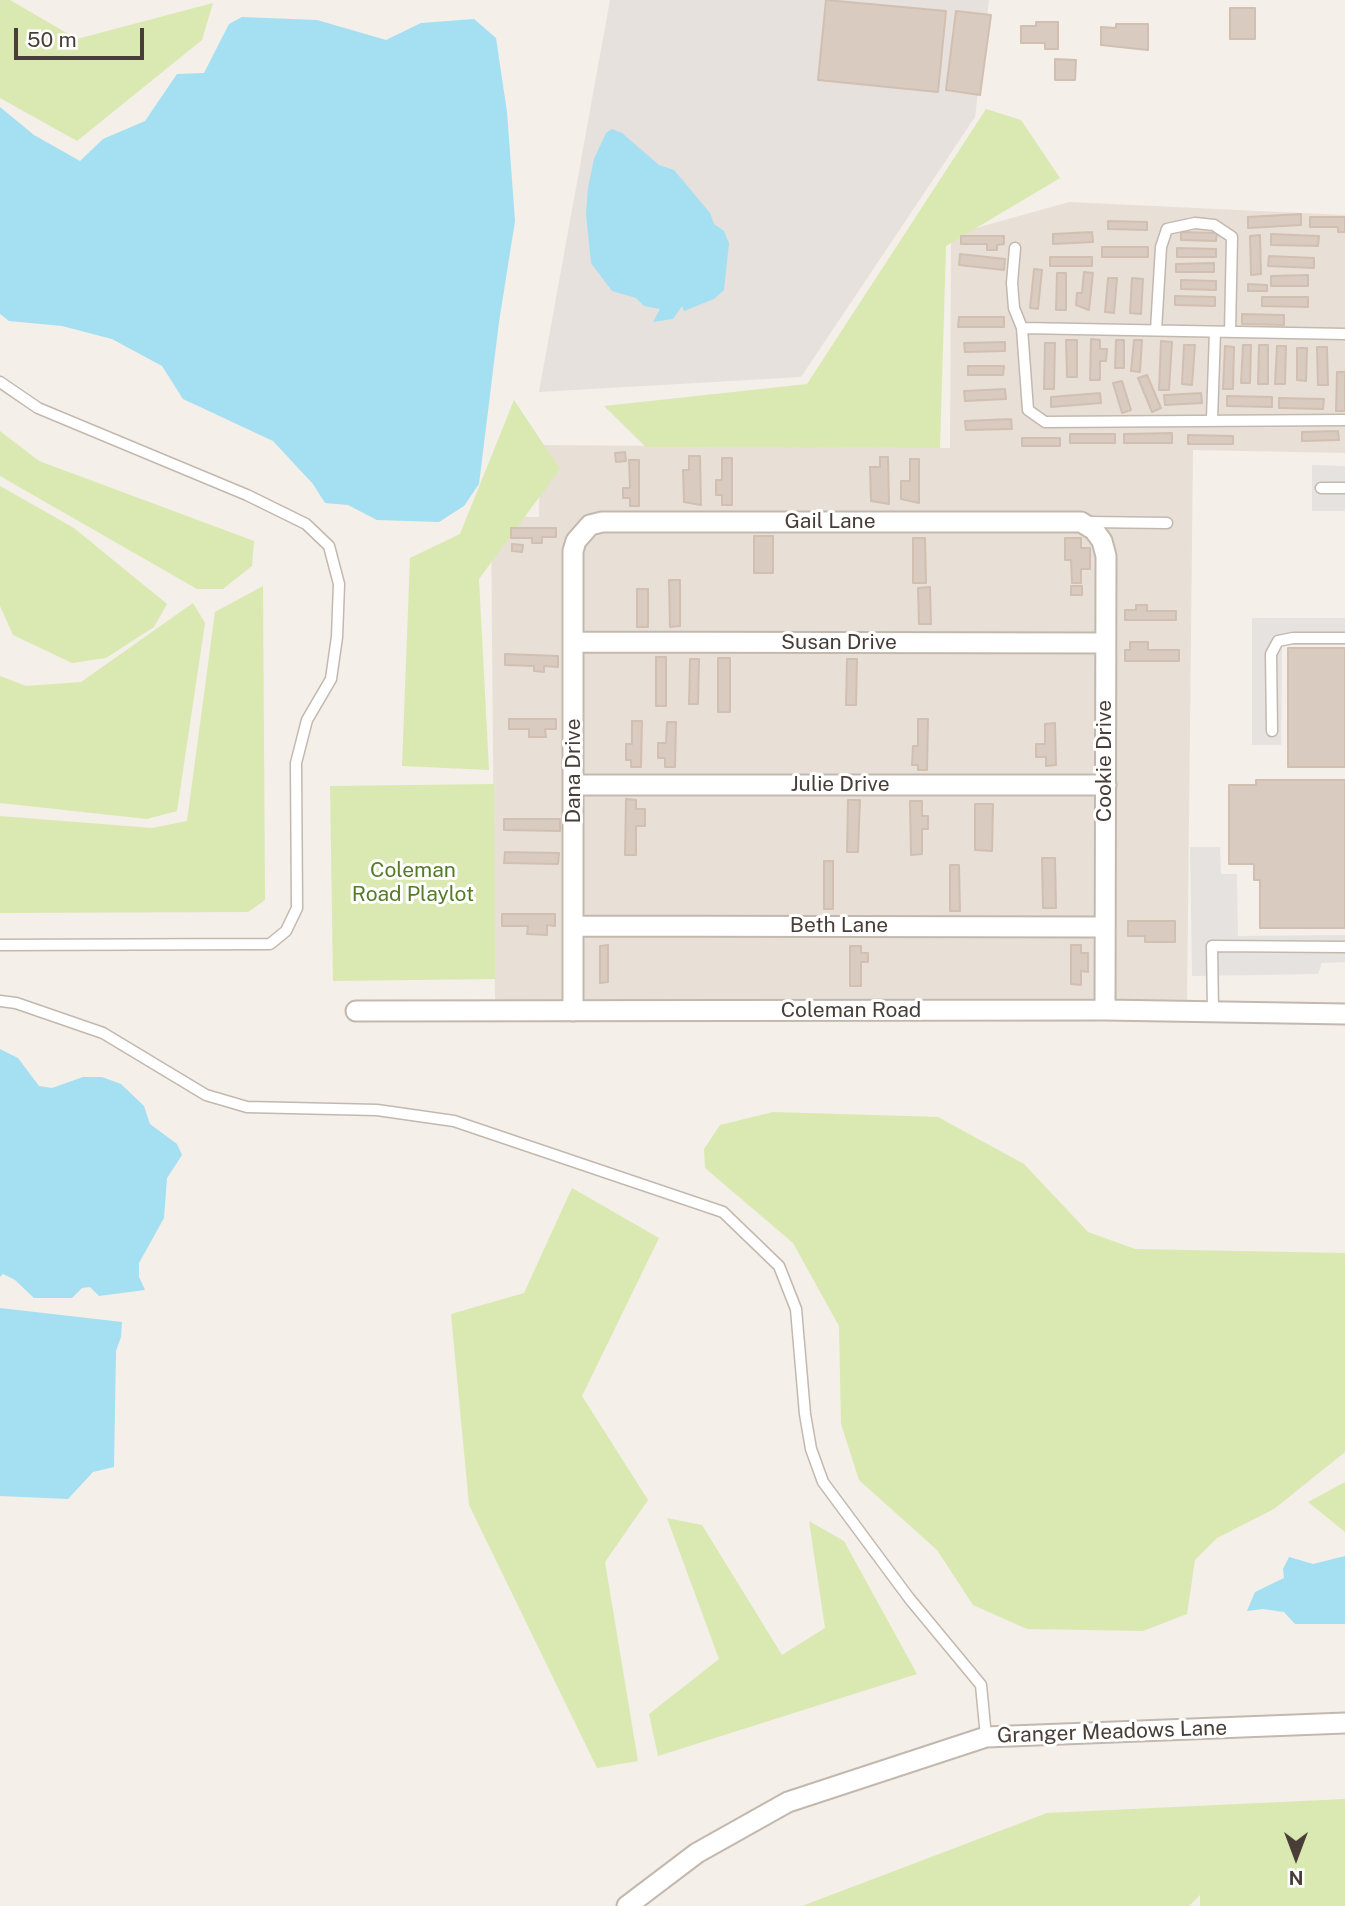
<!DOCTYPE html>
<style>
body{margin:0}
#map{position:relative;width:1345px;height:1906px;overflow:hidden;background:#f4efe8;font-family:"Public Sans",sans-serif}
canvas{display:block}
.north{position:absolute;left:1261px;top:1822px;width:70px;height:70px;-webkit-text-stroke:5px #fff;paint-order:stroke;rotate:180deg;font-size:19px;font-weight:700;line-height:28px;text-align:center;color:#483e37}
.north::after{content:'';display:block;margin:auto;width:24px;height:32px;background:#483e37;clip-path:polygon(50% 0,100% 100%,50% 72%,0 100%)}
.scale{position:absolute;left:14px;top:28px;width:130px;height:32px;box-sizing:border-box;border:4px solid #483e37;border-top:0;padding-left:9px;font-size:21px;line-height:24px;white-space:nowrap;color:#483e37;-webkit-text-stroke:5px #fff;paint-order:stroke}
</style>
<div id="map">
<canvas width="1345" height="1906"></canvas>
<div class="north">N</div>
<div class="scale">50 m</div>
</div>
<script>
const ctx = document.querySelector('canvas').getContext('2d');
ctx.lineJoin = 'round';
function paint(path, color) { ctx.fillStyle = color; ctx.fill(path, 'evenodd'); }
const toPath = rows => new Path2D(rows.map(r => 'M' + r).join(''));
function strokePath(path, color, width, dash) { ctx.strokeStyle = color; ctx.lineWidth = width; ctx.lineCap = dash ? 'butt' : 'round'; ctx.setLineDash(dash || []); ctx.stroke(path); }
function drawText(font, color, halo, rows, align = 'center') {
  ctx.font = font + ' "Public Sans",sans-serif'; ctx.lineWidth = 6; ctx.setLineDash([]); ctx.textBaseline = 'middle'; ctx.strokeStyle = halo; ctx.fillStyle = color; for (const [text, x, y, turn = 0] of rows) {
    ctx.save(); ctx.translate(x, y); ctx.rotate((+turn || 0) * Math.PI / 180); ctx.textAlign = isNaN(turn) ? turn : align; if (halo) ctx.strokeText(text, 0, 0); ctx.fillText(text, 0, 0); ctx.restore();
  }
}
const residential = toPath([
 [1069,202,1345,215,1345,453,1193,450,1187,1004,495,1004,491,517,539,517,540,445,950,448,951,235]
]);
const industrial = toPath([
 [610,0,989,0,975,117,801,377,539,392]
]);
const green = toPath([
 [0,0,10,0,77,39,213,3,202,40,77,141,0,98],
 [986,109,1021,120,1060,178,946,246,940,448,646,447,604,406,807,384],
 [514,400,560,469,479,579,489,770,402,766,410,558,460,534],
 [0,431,39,461,254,541,252,566,223,589,197,589,0,476],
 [0,486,74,528,167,604,154,627,106,658,72,663,13,635,0,606],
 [263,586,265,900,248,912,0,913,0,816,152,828,187,821,215,612],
 [193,603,205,623,177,811,147,819,0,803,0,676,26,686,81,682],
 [494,784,495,979,333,981,330,786],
 [773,1112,938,1117,1024,1164,1088,1232,1135,1249,1345,1253,1345,1452,1274,1509,1217,1538,1195,1560,1187,1614,1143,1631,1027,1629,973,1605,937,1550,859,1480,841,1424,839,1326,793,1243,705,1168,704,1149,720,1125],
 [572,1188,659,1238,582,1396,648,1500,605,1562,638,1761,597,1768,469,1505,451,1314,524,1293],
 [1345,1482,1345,1532,1308,1502],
 [667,1518,702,1525,782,1655,825,1628,809,1521,844,1541,917,1674,658,1756,649,1714,719,1659],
 [1345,1799,1345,1906,1200,1906,1200,1895,1189,1906,802,1906,1047,1813]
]);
const parking = toPath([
 [1312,465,1345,466,1345,511,1312,511],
 [1252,618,1345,618,1345,645,1282,645,1281,745,1252,745],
 [1190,847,1220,847,1221,874,1237,874,1238,936,1345,935,1345,962,1322,963,1318,974,1192,976]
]);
const water = toPath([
 [242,17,317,20,386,40,421,23,474,19,496,38,507,112,515,221,499,322,479,484,464,506,439,522,377,520,348,505,325,503,313,484,273,441,183,399,162,366,112,339,62,326,9,321,0,314,0,107,34,135,80,161,103,139,145,121,177,74,204,73,229,24],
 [612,129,622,133,659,165,674,170,710,213,714,224,724,231,729,243,724,290,714,299,684,311,682,306,673,319,653,322,660,309,644,306,636,298,612,291,591,263,586,214,588,188,594,159,606,133],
 [0,1049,18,1058,39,1086,52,1088,83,1077,102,1077,121,1084,144,1106,150,1124,177,1144,182,1155,167,1178,164,1218,139,1263,139,1277,145,1290,99,1296,90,1287,82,1288,72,1298,34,1298,15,1280,3,1274,0,1277],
 [0,1308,122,1322,121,1337,116,1351,114,1467,93,1472,68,1499,0,1496],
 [1345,1556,1345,1624,1295,1624,1284,1612,1263,1609,1247,1611,1255,1592,1284,1578,1283,1569,1289,1557,1313,1564]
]);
const building = toPath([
 [826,0,946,11,938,92,818,80,826,0],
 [1230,8,1255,8,1255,39,1230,39,1230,8],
 [956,11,991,15,980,95,946,90,956,11],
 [1036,22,1058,22,1058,49,1045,49,1045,43,1021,43,1021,26,1036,26,1036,22],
 [1116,24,1148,24,1148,50,1101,45,1101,27,1116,28,1116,24],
 [1055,59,1076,60,1075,80,1055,80,1055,59],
 [1301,214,1301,225,1248,228,1248,217,1301,214],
 [1310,217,1345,217,1345,232,1338,232,1338,227,1310,227,1310,217],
 [1108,221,1147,222,1147,230,1108,229,1108,221],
 [1092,232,1093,242,1053,244,1053,234,1092,232],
 [1181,232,1217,233,1216,241,1181,240,1181,232],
 [1271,234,1319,236,1318,246,1271,245,1271,234],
 [1260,235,1261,274,1251,275,1250,236,1260,235],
 [961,236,1004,236,1004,244,997,245,997,250,987,250,987,244,961,244,961,236],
 [1102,247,1148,247,1148,257,1102,257,1102,247],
 [1177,248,1216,249,1216,257,1177,257,1177,248],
 [960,254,1005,259,1004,270,959,265,960,254],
 [1269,256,1314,258,1314,268,1268,266,1269,256],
 [1050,257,1092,257,1092,266,1050,266,1050,257],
 [1214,263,1214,272,1176,272,1176,264,1214,263],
 [1034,269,1042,270,1038,309,1030,308,1034,269],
 [1084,272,1093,273,1089,310,1076,305,1077,293,1082,293,1084,272],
 [1057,273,1066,273,1066,310,1056,310,1057,273],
 [1308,275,1308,286,1271,286,1271,276,1308,275],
 [1108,278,1117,278,1114,313,1105,312,1108,278],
 [1132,278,1143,279,1141,314,1130,313,1132,278],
 [1181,280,1216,281,1216,290,1181,289,1181,280],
 [1248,284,1267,285,1267,291,1248,291,1248,284],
 [1175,296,1215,297,1215,306,1175,305,1175,296],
 [1262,297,1308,297,1308,307,1262,306,1262,297],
 [1242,314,1284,315,1284,325,1242,324,1242,314],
 [959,317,1004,317,1004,327,958,327,959,317],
 [1091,339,1100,340,1100,349,1107,349,1106,361,1100,361,1100,380,1090,380,1091,339],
 [1066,340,1077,340,1077,377,1067,377,1066,340],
 [1116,340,1124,340,1124,368,1115,368,1116,340],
 [1134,340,1142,340,1140,372,1131,371,1134,340],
 [1161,341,1172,342,1169,390,1159,390,1161,341],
 [1005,342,1005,351,965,352,964,343,1005,342],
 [1045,343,1055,343,1054,389,1044,389,1045,343],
 [1184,345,1195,345,1192,385,1182,384,1184,345],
 [1243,345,1251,345,1250,383,1241,383,1243,345],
 [1259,345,1268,345,1268,384,1258,384,1259,345],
 [1225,346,1234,347,1233,389,1223,389,1225,346],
 [1277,346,1286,346,1285,384,1275,384,1277,346],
 [1317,347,1327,347,1328,385,1318,385,1317,347],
 [1297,348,1307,348,1306,381,1297,380,1297,348],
 [968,366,1004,366,1003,375,968,375,968,366],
 [1337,372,1345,372,1345,411,1336,411,1337,372],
 [1147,375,1161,408,1152,412,1138,378,1147,375],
 [1122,381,1131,410,1122,413,1113,383,1122,381],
 [1005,389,1006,399,965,401,964,391,1005,389],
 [1100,393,1101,403,1051,407,1051,397,1100,393],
 [1201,393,1202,403,1165,405,1164,395,1201,393],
 [1227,396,1272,397,1272,407,1227,406,1227,396],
 [1279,398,1324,399,1323,409,1279,408,1279,398],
 [1011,419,1012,429,966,430,965,421,1011,419],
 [1338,431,1339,440,1302,441,1302,432,1338,431],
 [1172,433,1172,443,1124,443,1124,434,1172,433],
 [1070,434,1115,434,1115,443,1070,443,1070,434],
 [1188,435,1233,436,1233,444,1188,444,1188,435],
 [1022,438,1060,438,1060,446,1022,446,1022,438],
 [625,452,626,461,616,462,615,453,625,452],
 [689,456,700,456,701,505,684,502,683,470,689,470,689,456],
 [880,457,888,457,889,504,871,501,870,467,880,467,880,457],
 [722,458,732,458,732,505,722,505,722,495,716,495,716,480,722,480,722,458],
 [910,459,919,459,919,503,901,499,901,481,910,481,910,459],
 [629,460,639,460,639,506,630,506,630,498,623,498,623,488,630,488,629,460],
 [511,528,556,528,556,537,542,537,542,543,532,543,532,538,511,538,511,528],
 [754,536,773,536,773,573,754,573,754,536],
 [913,538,925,538,926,583,913,583,913,538],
 [1065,538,1081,538,1081,548,1090,548,1090,569,1081,569,1081,583,1072,583,1071,560,1065,560,1065,538],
 [512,544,523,545,522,552,512,551,512,544],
 [669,580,680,580,680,626,670,627,669,580],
 [1071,586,1082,586,1082,595,1071,595,1071,586],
 [930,587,931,624,919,624,918,588,930,587],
 [637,589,648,589,648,627,637,627,637,589],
 [1136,605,1147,605,1147,611,1176,611,1176,620,1125,620,1125,610,1136,610,1136,605],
 [1130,642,1148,642,1148,650,1179,650,1179,661,1125,661,1125,650,1130,650,1130,642],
 [1288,648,1345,648,1345,767,1288,767,1288,648],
 [505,654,558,656,558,667,544,666,544,672,534,671,534,666,505,665,505,654],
 [656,657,666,657,666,706,656,706,656,657],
 [718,658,730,658,730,712,718,712,718,658],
 [690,659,699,659,698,704,689,704,690,659],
 [847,659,857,659,856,705,846,705,847,659],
 [509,719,556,719,556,729,545,729,546,737,529,737,529,729,509,729,509,719],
 [918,719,928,719,927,770,918,770,918,765,912,765,913,746,918,746,918,719],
 [632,721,642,721,641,767,631,767,631,760,626,760,626,744,632,744,632,721],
 [667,722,676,722,675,767,665,767,665,758,658,758,658,743,666,743,667,722],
 [1055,723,1056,765,1046,766,1046,757,1036,757,1036,744,1045,744,1045,724,1055,723],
 [1256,780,1345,780,1345,928,1260,928,1260,880,1254,880,1254,864,1229,864,1229,785,1256,785,1256,780],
 [626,799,636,800,636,809,645,809,645,826,636,826,636,855,625,855,626,799],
 [848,800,860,800,858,852,847,852,848,800],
 [910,801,922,801,922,816,928,816,928,829,922,829,922,854,911,855,910,801],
 [975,804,993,804,992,851,975,850,975,804],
 [504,819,560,819,560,831,504,830,504,819],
 [505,852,559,853,558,864,504,863,505,852],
 [1042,858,1055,858,1056,908,1043,908,1042,858],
 [824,861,833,861,833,909,824,909,824,861],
 [950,865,959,865,960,911,950,911,950,865],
 [502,914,555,914,555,926,547,925,547,935,527,934,528,926,502,926,502,914],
 [1128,921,1175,921,1175,942,1145,942,1145,936,1128,936,1128,921],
 [608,945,608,982,600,983,600,946,608,945],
 [1071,945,1081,945,1081,953,1088,953,1088,972,1081,971,1081,985,1071,984,1071,945],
 [850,946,861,946,861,953,868,953,868,962,861,962,861,986,850,986,850,946]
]);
const service = toPath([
 [1015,248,1012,283,1014,308,1022,328,1028,410,1045,422,1345,420],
 [1022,328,1345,334],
 [1156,330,1161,247,1167,229,1195,223,1214,225,1232,237,1230,332],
 [0,382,38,408,247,495,306,524,329,546,339,584,337,637,331,679,307,720,296,763,297,908,286,931,270,944,0,945],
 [1212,419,1215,332],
 [1321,488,1345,488],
 [1089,522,1167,523],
 [1272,731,1271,654,1278,641,1293,638,1345,638],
 [0,1001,16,1003,103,1033,206,1095,247,1107,377,1110,454,1121,723,1212,779,1266,796,1309,805,1414,811,1449,823,1482,909,1598,981,1685,986,1737],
 [1213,1012,1212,946,1345,947]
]);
const minor = toPath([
 [574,642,1105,643],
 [574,785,1106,785],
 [574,926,1105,927],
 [356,1011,1105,1010,1345,1014],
 [573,1011,573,551,576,541,590,525,602,522,1081,522,1094,530,1102,541,1106,556,1105,1010],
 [627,1906,697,1853,788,1802,986,1737,1345,1723]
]);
const streetNames = [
 ["Gail Lane",830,522],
 ["Susan Drive",839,643],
 ["Cookie Drive",1105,761,-90],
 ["Dana Drive",574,771,-90],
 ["Julie Drive",840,785],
 ["Beth Lane",839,926],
 ["Coleman Road",851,1011],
 ["Granger Meadows Lane",1112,1732,-2]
];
const parkNames = [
 ["Coleman",413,871],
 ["Road Playlot",413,895]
];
paint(residential, '#e8e0d6');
paint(industrial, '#e7e1dd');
paint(green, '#d9e9b1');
paint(parking, '#e6e2e0');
paint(water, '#a4dff2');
paint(building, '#d9cbc0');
strokePath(building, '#d1bfb1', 2);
strokePath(service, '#c3b8ae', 13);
strokePath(minor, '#c3b8ae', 23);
strokePath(service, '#fff', 10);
strokePath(minor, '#fff', 19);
drawText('21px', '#483e37', '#fff', streetNames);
drawText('21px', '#557b28', '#fff', parkNames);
</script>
